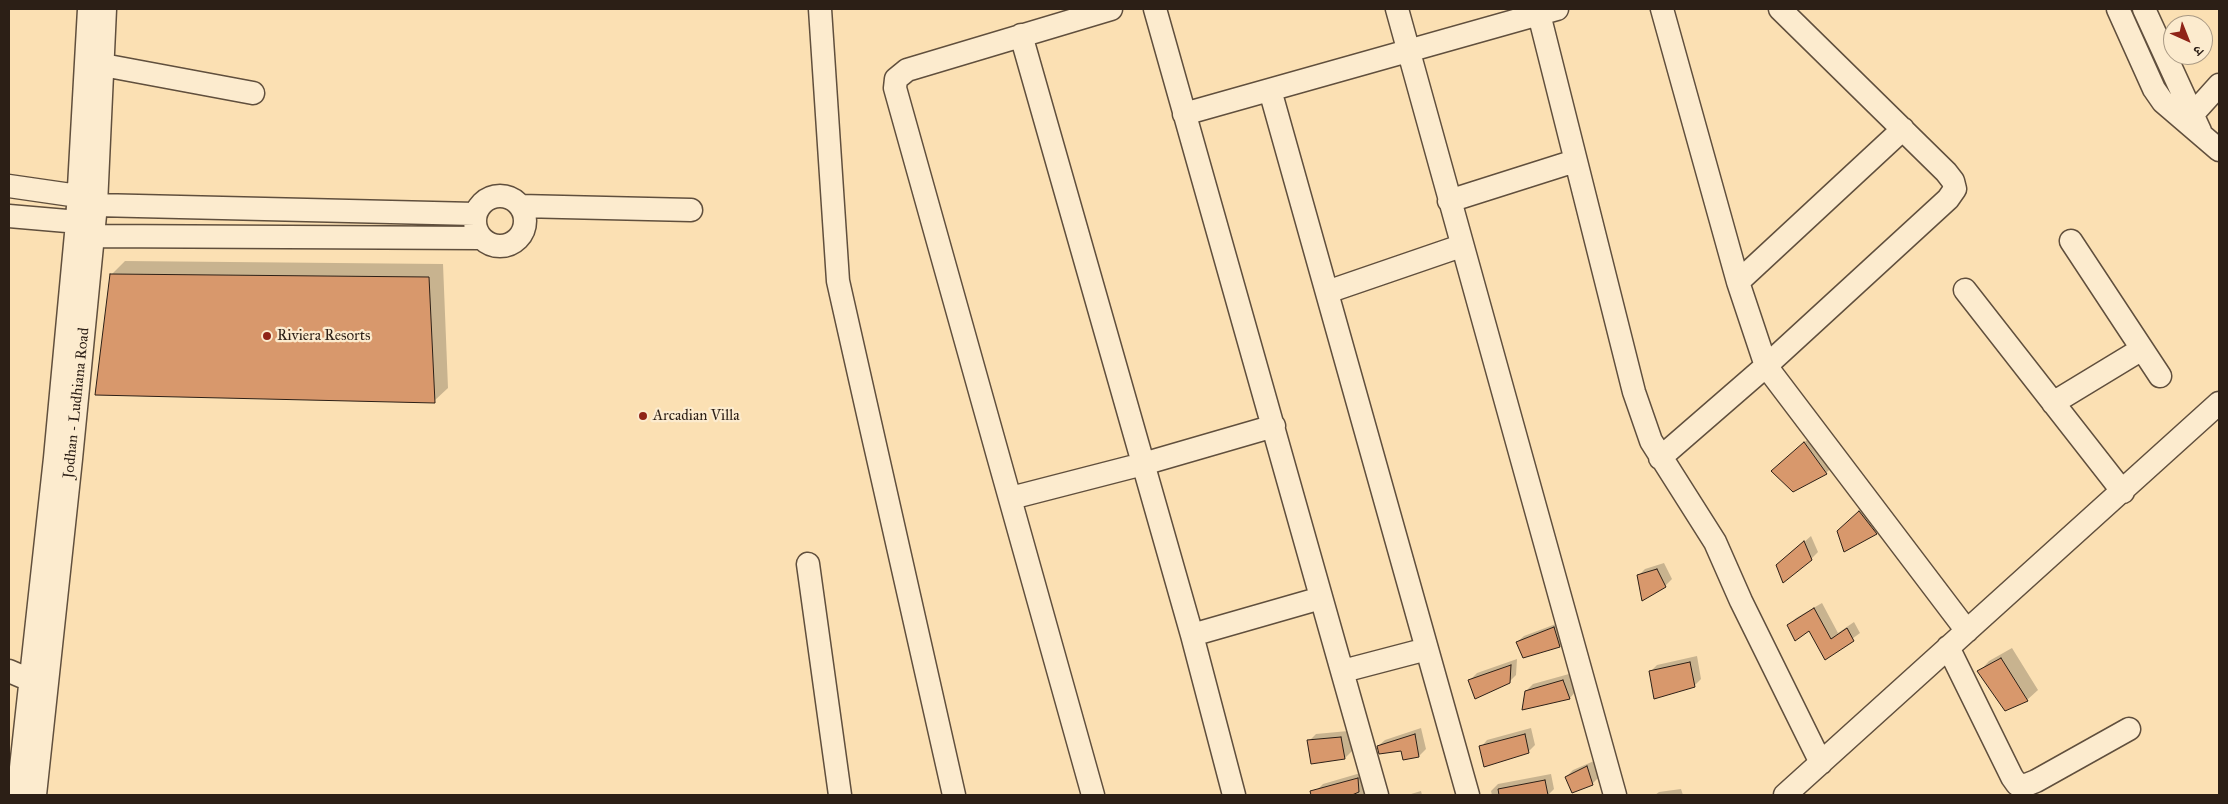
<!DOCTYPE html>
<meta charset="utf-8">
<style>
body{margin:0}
#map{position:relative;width:2228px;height:804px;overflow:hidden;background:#fbe0b3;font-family:"IM FELL Great Primer","Noto Serif Devanagari",serif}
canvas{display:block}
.frame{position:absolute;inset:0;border:10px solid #2c1f16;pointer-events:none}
.north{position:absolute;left:2163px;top:15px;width:50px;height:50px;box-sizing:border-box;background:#fcebce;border:1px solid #a99984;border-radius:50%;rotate:136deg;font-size:14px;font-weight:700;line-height:20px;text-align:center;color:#2c1f16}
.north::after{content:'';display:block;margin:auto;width:18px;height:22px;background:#8f2418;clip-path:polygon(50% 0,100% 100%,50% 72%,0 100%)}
</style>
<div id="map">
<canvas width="2228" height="804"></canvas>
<div class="frame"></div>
<div class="north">उ</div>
</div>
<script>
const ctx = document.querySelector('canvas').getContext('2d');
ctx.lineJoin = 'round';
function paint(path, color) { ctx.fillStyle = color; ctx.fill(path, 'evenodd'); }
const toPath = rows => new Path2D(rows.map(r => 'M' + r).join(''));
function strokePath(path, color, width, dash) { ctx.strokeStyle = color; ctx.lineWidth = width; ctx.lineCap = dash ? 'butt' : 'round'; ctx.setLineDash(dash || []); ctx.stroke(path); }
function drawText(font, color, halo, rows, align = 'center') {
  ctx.font = font + ' "IM FELL Great Primer",serif'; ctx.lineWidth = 4.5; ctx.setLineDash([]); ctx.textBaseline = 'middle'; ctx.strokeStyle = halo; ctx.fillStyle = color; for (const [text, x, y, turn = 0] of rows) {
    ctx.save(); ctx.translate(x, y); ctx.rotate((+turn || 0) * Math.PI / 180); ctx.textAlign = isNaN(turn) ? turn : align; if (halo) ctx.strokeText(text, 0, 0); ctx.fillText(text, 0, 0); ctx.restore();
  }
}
const shadow = toPath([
 [125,261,443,264,448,388,434,401,111,275],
 [1815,433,1836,463,1826,473,1783,461],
 [1867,505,1883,527,1876,533,1845,524],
 [1811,536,1818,552,1811,559,1785,559],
 [1664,563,1672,579,1665,586,1638,576,1645,569],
 [1822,603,1838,633,1854,622,1860,633,1825,659,1809,629,1789,625,1796,618],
 [1561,622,1567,639,1560,646,1523,656,1517,642,1524,636],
 [2012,648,2038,690,2027,700,2005,709,1979,672,1989,661],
 [1697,656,1701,679,1694,686,1650,672,1657,665],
 [1517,659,1516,675,1509,682,1470,680,1477,673],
 [1569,674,1576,691,1570,698,1524,708,1526,691,1533,684],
 [1421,728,1426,749,1419,756,1402,750,1378,746,1385,740],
 [1531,728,1535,745,1528,752,1481,747,1487,740],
 [1348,731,1352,751,1345,758,1312,763,1309,741,1316,734],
 [1594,761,1599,777,1592,784,1566,777,1573,770],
 [1364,772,1371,795,1315,795,1316,791,1323,784],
 [1551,774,1554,789,1548,795,1492,795,1491,791,1498,784],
 [1681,789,1683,795,1655,795,1659,792],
 [1421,791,1422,795,1410,795,1411,794]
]);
const building = toPath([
 [110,274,429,277,435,403,95,395,110,274],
 [1804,442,1827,474,1793,492,1771,471,1804,442],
 [1859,511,1877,534,1844,552,1837,531,1859,511],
 [1804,541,1812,560,1783,583,1776,565,1804,541],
 [1657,569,1666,587,1642,601,1637,575,1657,569],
 [1814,608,1831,639,1847,628,1854,641,1825,660,1809,631,1795,641,1787,625,1814,608],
 [1554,627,1560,647,1523,658,1516,642,1554,627],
 [2001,658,2028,701,2005,711,1977,671,2001,658],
 [1690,662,1695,687,1654,699,1649,671,1690,662],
 [1511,665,1510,683,1475,699,1468,680,1511,665],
 [1563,680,1570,699,1522,710,1525,691,1563,680],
 [1415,734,1419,757,1403,760,1401,751,1379,754,1377,746,1415,734],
 [1525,734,1529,753,1484,767,1479,746,1525,734],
 [1341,737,1345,759,1311,764,1307,740,1341,737],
 [1587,766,1593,785,1572,793,1565,777,1587,766],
 [1358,778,1359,792,1352,795,1311,795,1310,791,1358,778],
 [1545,780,1548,795,1499,795,1498,789,1545,780]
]);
const minor = toPath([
 [820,9,838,281,954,795],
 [1155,9,1377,795],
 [1397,9,1615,795],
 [1662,9,1738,282,1766,366,1967,631],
 [2118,9,2154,89,2163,102,2219,150],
 [2144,9,2200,131],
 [1539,14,1634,392,1651,441,1715,542,1741,601,1821,763],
 [1021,35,1192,635,1234,795],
 [103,65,253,93],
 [1270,90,1468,795],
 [1184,114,1557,9],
 [2192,115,2219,85],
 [9,186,92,198],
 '475 221a25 25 0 1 1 50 0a25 25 0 1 1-50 0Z',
 [1449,201,1575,161],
 [96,205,475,214],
 [520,206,691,210],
 [9,216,90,223],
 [93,236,481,238],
 [2071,241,2160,376],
 [1738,282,1903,129],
 [1965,290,2123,492],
 [1327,292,1461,246],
 [2053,403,2142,349],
 [1660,458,1766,366,1948,199,1955,189,1953,181,1946,172,1780,9],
 [1011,498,1143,464,1274,426],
 [808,564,840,795],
 [1192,635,1321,598],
 [1948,647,2012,777,2017,784,2026,785,2036,781,2129,729],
 [9,671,30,680],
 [1343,671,1427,649],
 [18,795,55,458,77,223,89,9],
 [35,795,71,459,96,205,105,9],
 [1093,795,895,88,896,79,907,70,1111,9],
 [1785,795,2219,403]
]);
const markers = [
 [267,336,5,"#8f2418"],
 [643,416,5,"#8f2418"]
];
const poiNames = [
 ["Riviera Resorts",277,336],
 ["Arcadian Villa",653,416]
];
const streetNames = [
 ["Jodhan - Ludhiana Road",77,403,-84]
];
paint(shadow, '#0003');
paint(building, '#d8986c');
strokePath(building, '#2c1f16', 1);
strokePath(minor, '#604f3d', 25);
strokePath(minor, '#fcebce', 22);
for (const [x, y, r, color] of markers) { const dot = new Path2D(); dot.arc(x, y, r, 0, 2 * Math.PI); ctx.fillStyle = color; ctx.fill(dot); strokePath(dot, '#fcebce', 2); }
drawText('15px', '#2c1f16', '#fcebce', poiNames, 'left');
drawText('15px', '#2c1f16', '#fcebce', streetNames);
</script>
